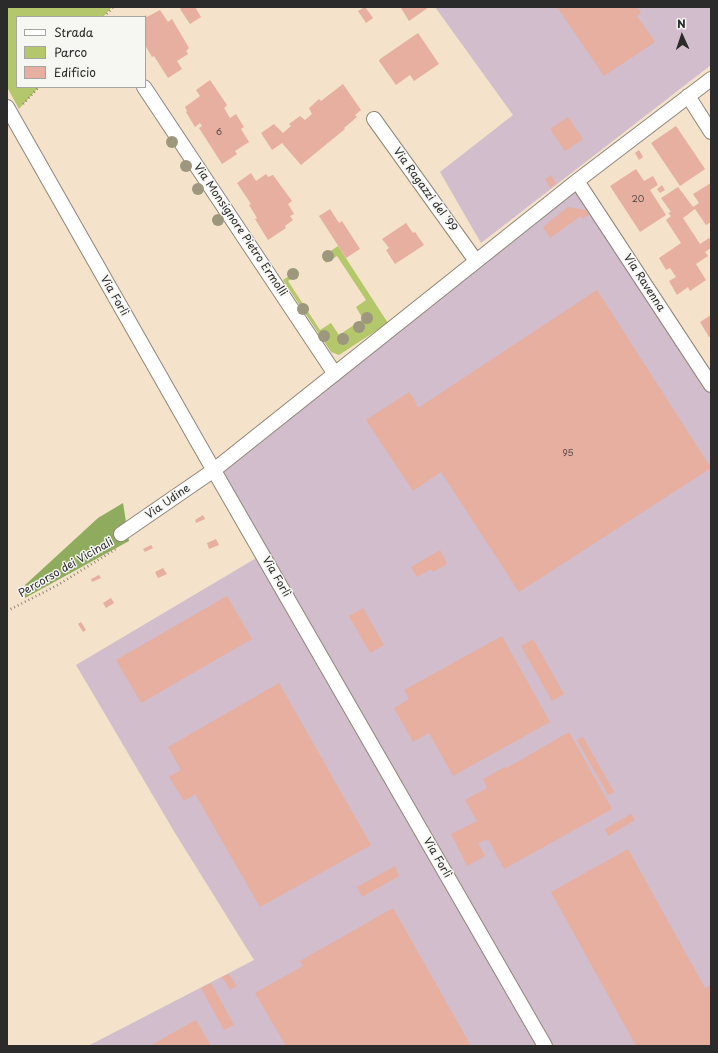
<!DOCTYPE html>
<meta charset="utf-8">
<style>
body{margin:0}
#map{position:relative;width:718px;height:1053px;overflow:hidden;background:#f4e2ca;font-family:"Playpen Sans",sans-serif}
canvas{display:block}
.frame{position:absolute;inset:0;border:8px solid #2b2b2b;pointer-events:none}
.legend{position:absolute;left:16px;top:16px;width:130px;height:72px;box-sizing:border-box;background:#f6f6f2;border:1px solid #a5a5a2;margin:0;padding:5px 7px;list-style:none;font-size:12px;color:#2b2b2b}
.legend li{display:flex;align-items:center;gap:8px;height:20px}
.legend b{width:20px;border:1px solid #a5a5a2}
.north{position:absolute;left:662px;top:16px;width:40px;height:40px;-webkit-text-stroke:3px #f6f6f2;paint-order:stroke;rotate:357deg;font-size:11px;font-weight:700;line-height:16px;text-align:center;color:#2b2b2b}
.north::after{content:'';display:block;margin:auto;width:14px;height:18px;background:#2b2b2b;clip-path:polygon(50% 0,100% 100%,50% 72%,0 100%)}
</style>
<div id="map">
<canvas width="718" height="1053"></canvas>
<div class="frame"></div>
<ul class="legend">
<li><b style="height:5px;background:#fff"></b>Strada</li>
<li><b style="height:11px;background:#b4c76a"></b>Parco</li>
<li><b style="height:11px;background:#e7af9f"></b>Edificio</li>
</ul>
<div class="north">N</div>
</div>
<script>
const ctx = document.querySelector('canvas').getContext('2d');
ctx.lineJoin = 'round';
function paint(path, color) { ctx.fillStyle = color; ctx.fill(path, 'evenodd'); }
const toPath = rows => new Path2D(rows.map(r => 'M' + r).join(''));
function strokePath(path, color, width, dash) { ctx.strokeStyle = color; ctx.lineWidth = width; ctx.lineCap = dash ? 'butt' : 'round'; ctx.setLineDash(dash || []); ctx.stroke(path); }
function drawText(font, color, halo, rows, align = 'center') {
  ctx.font = font + ' "Playpen Sans",sans-serif'; ctx.lineWidth = 3; ctx.setLineDash([]); ctx.textBaseline = 'middle'; ctx.strokeStyle = halo; ctx.fillStyle = color; for (const [text, x, y, turn = 0] of rows) {
    ctx.save(); ctx.translate(x, y); ctx.rotate((+turn || 0) * Math.PI / 180); ctx.textAlign = isNaN(turn) ? turn : align; if (halo) ctx.strokeText(text, 0, 0); ctx.fillText(text, 0, 0); ctx.restore();
  }
}
const industrial = toPath([
 [435,7,711,7,711,65,481,243,440,172,513,115],
 [577,190,711,392,711,1046,88,1046,254,960,175,833,76,665,258,557,213,477]
]);
const green = toPath([
 [7,7,112,7,103,17,17,17,17,87,39,87,19,109,7,87],
 [338,246,388,323,339,355,331,352,283,280,297,271,299,274,288,281,320,330,331,323,339,335,363,319,356,307,366,300,337,256,326,263,322,257]
]);
const forest = toPath([
 [123,503,129,541,25,598,25,585,98,518]
]);
const building = toPath([
 [181,7,195,7,201,17,190,24,180,9,181,8],
 [365,7,373,18,366,23,358,11],
 [402,7,429,7,409,21,401,8],
 [557,7,637,7,641,13,637,16,655,42,604,76],
 [160,10,168,22,172,19,189,48,186,51,188,54,177,61,182,69,168,78,154,56,152,57,145,45,145,17,143,17,146,15,147,17],
 [418,33,439,64,414,81,410,75,396,85,379,61,380,59],
 [210,80,227,105,224,108,230,118,236,114,244,127,241,129,249,142,235,151,237,154,222,164,199,128,202,126,200,123,195,127,186,112,187,111,185,107,200,96,196,90],
 [343,84,361,110,355,115,357,117,344,128,345,129,301,165,282,143,272,150,261,133,274,124,283,133,291,126,289,124,300,116,305,120,312,114,309,108,319,99,321,101],
 [568,117,583,139,565,151,550,129],
 [676,126,705,169,680,186,651,143],
 [639,150,643,157,639,160,635,153],
 [636,169,644,181,653,176,658,185,650,190,666,215,640,232,610,186],
 [251,173,256,181,266,174,268,177,273,175,292,201,288,204,294,214,290,216,293,220,285,226,286,228,268,240,255,219,257,218,249,205,251,204,237,183],
 [551,175,556,183,550,188,545,179],
 [711,183,711,222,706,225,695,209,683,218,700,244,709,238,711,240,711,248,705,252,708,256,696,264,706,280,690,291,688,287,677,295,669,281,676,277,670,268,666,270,659,258,681,243,666,220,671,216,668,213,671,212,661,198,678,187,693,207,699,203,693,194],
 [662,185,665,190,660,193,657,189],
 [568,207,586,210,589,215,582,219,581,216,550,238,543,227],
 [330,209,339,223,342,221,360,249,346,258,319,216],
 [406,223,413,233,415,232,424,245,395,264,386,250,389,248,382,239],
 [597,290,711,468,519,592,441,472,413,491,366,420,409,392,417,404,416,405,418,408],
 [711,315,711,336,709,337,700,322],
 [203,515,205,519,196,523,195,520],
 [216,539,219,545,209,549,207,543],
 [151,545,153,548,145,552,143,549],
 [440,550,447,564,433,572,431,569,417,577,411,567],
 [163,568,167,574,158,578,155,572],
 [99,575,101,578,92,582,91,579],
 [227,596,252,639,141,703,116,660],
 [111,598,114,603,106,608,103,603],
 [363,608,384,645,370,653,349,616],
 [81,622,86,630,83,632,78,624],
 [502,636,550,722,453,776,429,733,413,742,394,708,409,699,404,690],
 [533,639,564,694,552,701,521,646],
 [279,683,371,845,260,907,195,794,184,801,169,777,181,770,168,747],
 [569,732,612,809,504,869,488,839,478,843,485,856,467,866,451,834,477,821,465,800,487,788,483,779,505,767,505,769],
 [583,737,614,792,608,795,577,740],
 [631,814,635,820,608,836,605,829],
 [628,849,705,988,711,985,711,996,710,997,711,999,711,1046,636,1046,551,892],
 [395,866,399,876,362,897,357,887],
 [393,908,471,1046,286,1046,255,993,303,966,300,961],
 [229,974,237,986,230,990,222,977],
 [211,983,234,1025,224,1030,201,988],
 [196,1020,211,1046,150,1046,174,1032]
]);
const path = toPath([
 [104,17,113,7],
 [23,104,39,87],
 [7,611,56,586,116,549]
]);
const minor = toPath([
 [144,87,335,374],
 [688,96,711,132],
 [7,107,205,455,545,1046],
 [374,119,476,261],
 [577,181,711,385],
 [121,534,214,470,577,181,711,79]
]);
const trees = [
 [172,142],
 [186,166],
 [198,189],
 [218,220],
 [328,256],
 [293,274],
 [303,309],
 [367,318],
 [359,327],
 [324,336],
 [343,339]
];
const numberNames = [
 ["6",219,133],
 ["20",638,200],
 ["95",568,454]
];
const streetNames = [
 ["Via Ragazzi del '99",425,190,54],
 ["Via Monsignore Pietro Ermolli",240,230,56],
 ["Via Ravenna",644,283,57],
 ["Via Forlì",114,296,60],
 ["Via Udine",168,502,-35],
 ["Percorso dei Vicinali",66,568,-30],
 ["Via Forlì",276,577,60],
 ["Via Forlì",437,858,60]
];
paint(industrial, '#d1bdcc');
paint(green, '#b4c76a');
paint(forest, '#8fac5e');
paint(building, '#e7af9f');
strokePath(minor, '#90867a', 16);
strokePath(path, '#90867a', 2.5, [1, 3]);
strokePath(minor, '#fff', 14);
ctx.fillStyle = '#9c977d';
for (const [x, y] of trees) { ctx.beginPath(); ctx.arc(x, y, 6, 0, 2 * Math.PI); ctx.fill(); }
drawText('9px', '#5a4c48', null, numberNames);
drawText('11px', '#2b2b2b', '#f6f6f2', streetNames);
</script>
